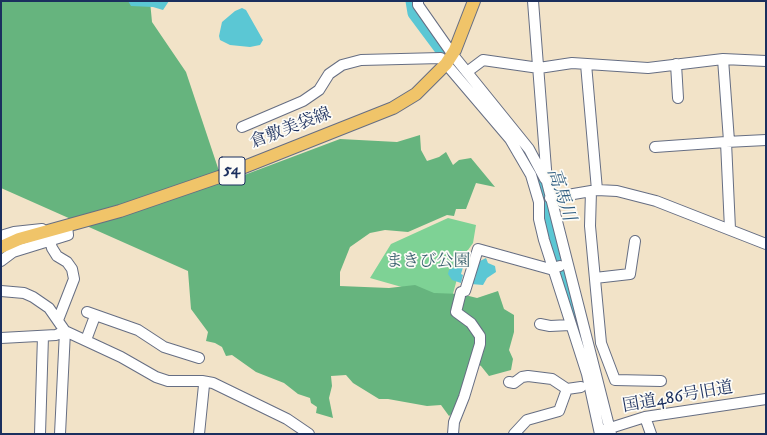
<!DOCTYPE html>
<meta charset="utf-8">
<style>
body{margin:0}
#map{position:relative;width:767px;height:435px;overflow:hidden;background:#f2e3c8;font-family:"IM FELL DW Pica",serif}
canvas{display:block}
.frame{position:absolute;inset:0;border:2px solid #1b2f5e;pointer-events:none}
</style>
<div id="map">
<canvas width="767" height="435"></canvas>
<div class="frame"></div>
</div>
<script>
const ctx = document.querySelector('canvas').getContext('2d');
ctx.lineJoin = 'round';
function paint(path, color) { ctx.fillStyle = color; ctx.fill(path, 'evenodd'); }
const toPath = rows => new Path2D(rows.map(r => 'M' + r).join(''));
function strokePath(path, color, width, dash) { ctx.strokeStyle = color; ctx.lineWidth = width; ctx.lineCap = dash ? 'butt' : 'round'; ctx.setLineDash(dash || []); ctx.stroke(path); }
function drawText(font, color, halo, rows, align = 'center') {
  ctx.font = font + ' "IM FELL DW Pica","Noto Serif JP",serif'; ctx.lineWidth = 3.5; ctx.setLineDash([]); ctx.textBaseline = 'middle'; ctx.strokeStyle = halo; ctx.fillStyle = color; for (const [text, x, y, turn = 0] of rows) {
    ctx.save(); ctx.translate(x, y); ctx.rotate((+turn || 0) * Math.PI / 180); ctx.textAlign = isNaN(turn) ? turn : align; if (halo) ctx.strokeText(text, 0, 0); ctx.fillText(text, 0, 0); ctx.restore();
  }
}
const green = toPath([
 [448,218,476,225,473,243,463,257,451,301,370,278,391,244]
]);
const forest = toPath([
 [1,1,150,1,152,22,186,72,223,183,340,139,397,142,420,135,421,150,427,161,439,157,446,152,453,165,459,160,471,158,495,187,476,183,466,209,456,209,454,216,447,215,408,232,385,230,370,233,350,247,340,272,340,286,389,288,415,285,434,293,461,294,477,298,498,291,504,309,514,315,514,332,509,350,513,359,511,370,489,376,481,366,472,361,455,411,449,416,441,405,427,406,388,399,379,399,353,383,346,375,331,376,332,386,329,398,333,418,316,413,317,407,311,403,310,398,298,394,284,383,256,372,232,355,226,356,222,347,215,343,206,341,208,332,191,309,188,271,1,188]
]);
const water = toPath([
 [128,1,169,1,163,10,153,7,131,6],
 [242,8,246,10,263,40,260,45,250,47,230,45,220,40,219,36,222,22,235,11],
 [461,250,464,259,467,262,466,265,464,264,461,274,463,275,461,283,452,280,448,274,449,270,456,267,454,257],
 [486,258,488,263,495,266,496,272,487,278,483,285,471,284,473,279,475,279,478,262]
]);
const river = toPath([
 [412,1,414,13,455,68],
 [509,131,528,158,542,187,554,242,584,345]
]);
const minor = toPath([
 [418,1,418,5,453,55,529,149,545,179],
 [533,1,547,182,611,434],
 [723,59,729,141],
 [586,64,597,190],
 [676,64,678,98],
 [467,72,483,60,539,68,572,63,648,68,723,59,766,61],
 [242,127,303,101,319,90,329,74,342,65,361,60,441,58,510,139,531,175,539,202,539,219,544,240,587,374,600,434],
 [726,142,766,140],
 [655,147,726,142,730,229],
 [591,191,590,226,601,343,615,380,661,381],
 [550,198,597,190,617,191,656,201,766,244],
 [1,236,14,232,42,229],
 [50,241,52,248,57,256,67,262,72,269,74,279,58,320],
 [1,261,13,252,68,235,67,226],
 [595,278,630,274,635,241],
 [1,291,24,293,33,297,49,308,65,331,60,434],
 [87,312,138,330,164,347,199,358],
 [540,324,550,326,570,325],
 [65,331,121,357,156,377,168,381,202,381,213,383,287,419,309,434],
 [1,338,56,335,65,331],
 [86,340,95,316],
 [509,382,514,383,522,377,528,376,552,379,567,389],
 [645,417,651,434],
 [604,430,645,417,766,399],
 [40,434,43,336],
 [199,434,204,385,202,381],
 [453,434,454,422,464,397,480,344,480,336,471,323,456,312,461,292,465,291,478,249,550,269,560,266],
 [514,434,527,420,559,411,567,389,581,387]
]);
const major = toPath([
 [1,247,19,239,120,211,219,177,393,108,416,94,446,64,455,50,474,1]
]);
const shields = [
 [232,171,26]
];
const shieldNames = [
 ["54",232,171]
];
const streetNames = [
 ["倉敷美袋線",291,129,-21],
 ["国道486号旧道",678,398,-10]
];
const parkNames = [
 ["まきび公園",428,262]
];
const waterNames = [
 ["高馬川",560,195,72]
];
paint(green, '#7ed295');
paint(forest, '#66b47e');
paint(water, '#5bc7d4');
strokePath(river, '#5bc7d4', 13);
strokePath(minor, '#666e83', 12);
strokePath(major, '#666e83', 14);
strokePath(minor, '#fff', 10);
strokePath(major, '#f0c469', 12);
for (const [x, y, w] of shields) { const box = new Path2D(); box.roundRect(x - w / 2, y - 14, w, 28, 3); ctx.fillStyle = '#fdfcf7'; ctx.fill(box); strokePath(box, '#1b2f5e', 1); }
drawText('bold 16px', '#1b2f5e', null, shieldNames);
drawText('17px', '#1b2f5e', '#fdfcf7', streetNames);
drawText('17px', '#39606e', '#fdfcf7', parkNames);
drawText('italic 18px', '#2e5d81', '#fdfcf7', waterNames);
</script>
